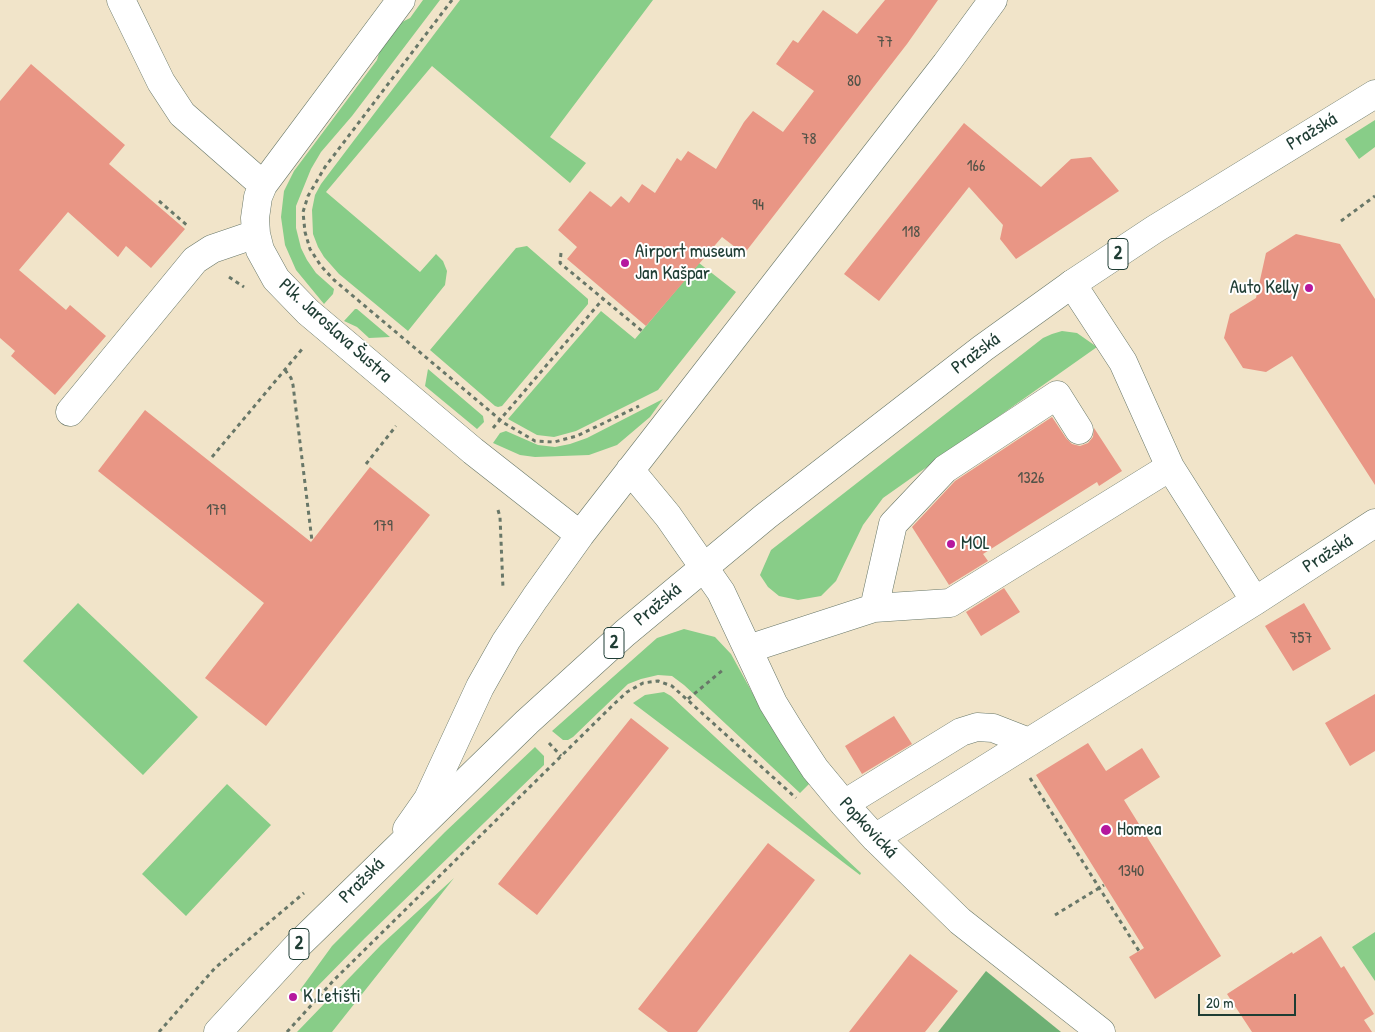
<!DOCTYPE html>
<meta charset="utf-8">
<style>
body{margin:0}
#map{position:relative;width:1375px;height:1032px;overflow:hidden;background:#f1e4c9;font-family:"Patrick Hand",sans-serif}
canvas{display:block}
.scale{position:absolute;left:1198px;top:994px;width:98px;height:22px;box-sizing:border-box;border:2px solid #1f3d34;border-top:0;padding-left:6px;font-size:15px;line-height:18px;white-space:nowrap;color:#1f3d34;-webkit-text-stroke:4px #fff;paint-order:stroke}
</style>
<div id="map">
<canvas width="1375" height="1032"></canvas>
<div class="scale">20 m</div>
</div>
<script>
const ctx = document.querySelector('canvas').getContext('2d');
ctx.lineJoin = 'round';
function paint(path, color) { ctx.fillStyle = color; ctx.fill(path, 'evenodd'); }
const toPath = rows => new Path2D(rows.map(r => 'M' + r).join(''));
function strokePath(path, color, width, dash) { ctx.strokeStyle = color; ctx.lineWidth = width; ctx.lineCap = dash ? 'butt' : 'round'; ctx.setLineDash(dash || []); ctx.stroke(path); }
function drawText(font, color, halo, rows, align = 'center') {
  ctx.font = font + ' "Patrick Hand",sans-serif'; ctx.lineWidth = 4; ctx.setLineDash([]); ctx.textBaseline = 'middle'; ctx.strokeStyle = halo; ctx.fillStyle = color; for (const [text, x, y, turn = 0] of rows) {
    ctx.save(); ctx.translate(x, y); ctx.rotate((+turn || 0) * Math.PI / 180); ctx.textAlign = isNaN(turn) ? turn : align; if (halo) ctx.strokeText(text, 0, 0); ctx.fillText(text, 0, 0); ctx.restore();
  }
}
const green = toPath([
 [423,0,440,0,352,116,321,152,311,169,296,206,296,228,301,248,307,260,316,273,334,289,333,294,324,304,296,270,285,245,281,217,284,191,294,171,377,60,380,50,400,23,410,18],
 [460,0,653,0,550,137,586,163,570,183,432,66,326,192,420,272,436,254,443,261,447,271,445,285,408,331,339,274,324,257,318,247,313,234,312,210,315,195,321,184],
 [1375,120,1375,147,1359,159,1345,139],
 [527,246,588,299,588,304,502,406,498,407,495,406,430,350,516,248],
 [699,263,736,292,658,390,576,431,554,437,537,435,508,419,601,311,635,339],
 [355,309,357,309,390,337,369,338,357,327,344,321],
 [1062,331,1077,333,1097,347,883,498,863,525,836,581,821,596,798,600,779,596,768,587,760,575,771,550,1043,338,1052,334],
 [428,369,483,416,484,422,477,429,425,386],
 [663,399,650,417,617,445,589,455,535,457,520,455,493,443,500,433,506,431,538,445,555,447,570,444,587,438],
 [78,603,198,717,143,775,23,661],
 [684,629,715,637,731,654,753,694,813,780,800,793,684,685,672,676,658,675,641,679,628,684,573,737,568,740,563,740,552,731,657,638],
 [664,692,671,696,861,873,860,875,633,703,645,695],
 [535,747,544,756,544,765,365,938,307,997,300,990,332,946,445,832],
 [227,784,271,825,186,916,142,874],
 [454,878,332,1032,297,1032,381,945],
 [1375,932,1375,981,1352,947]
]);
const forest = toPath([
 [986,971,1061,1032,938,1032]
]);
const building = toPath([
 [885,0,938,0,907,44,744,254,722,237,646,326,567,259,577,247,558,230,590,191,611,207,621,196,629,203,642,184,655,193,677,158,681,161,688,151,716,169,744,122,753,111,783,132,814,91,776,64,793,40,798,43,823,10,857,34],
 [31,64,125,145,109,164,185,229,151,268,126,246,118,257,68,212,19,270,66,310,70,305,106,336,55,395,11,356,15,351,0,338,0,101],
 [964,123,1041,187,1071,159,1091,157,1119,191,1016,259,1000,239,1003,225,969,187,879,301,844,274],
 [1296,234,1340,244,1375,299,1375,485,1292,356,1266,372,1243,368,1224,338,1230,314,1256,298,1266,253],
 [145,410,311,542,370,467,430,515,266,726,205,678,264,603,98,471],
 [1052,417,1066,438,1072,444,1080,446,1088,443,1093,437,1094,428,1122,471,1099,486,1097,482,983,554,988,561,949,585,912,527,955,481],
 [1004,588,1020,612,981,636,966,612],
 [1304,603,1331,649,1293,671,1265,626],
 [1375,694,1375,751,1350,766,1325,723],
 [894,716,912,744,862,774,845,746],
 [631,718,669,748,537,915,498,884],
 [1088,743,1106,771,1142,748,1160,777,1124,800,1221,956,1155,999,1129,957,1144,948,1036,775],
 [768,843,815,880,697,1032,668,1032,638,1009],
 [1321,936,1341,968,1344,966,1374,1014,1364,1020,1372,1032,1252,1032,1227,994,1292,952,1293,954],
 [910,954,958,991,925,1032,849,1032]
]);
const path = toPath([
 [452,0,325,167,308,196,303,212,305,232,310,249,321,266,334,280,504,423,535,441,554,442,577,436,639,406],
 [159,201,189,227],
 [1341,221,1375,196],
 [561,253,560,263,642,331],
 [229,277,244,287],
 [285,370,291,378,293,385,312,541],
 [493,428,603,299],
 [212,457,303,348],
 [366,464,396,426],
 [498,510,500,517,503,588],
 [688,699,724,669],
 [549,743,561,756],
 [1030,778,1139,951],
 [1055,915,1104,885],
 [159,1032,215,968,304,893],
 [287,1032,334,980,614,704,627,692,643,683,658,681,672,686,796,798]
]);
const minor = toPath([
 [121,0,161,82,182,114,263,185],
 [401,0,263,185,258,197,255,218,256,234,260,250,276,279,308,312,473,451,580,535],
 [1072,284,1123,362,1170,467,1255,601],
 [70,412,195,260,212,249,256,234],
 [630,470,668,516,721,592,773,703,792,734,815,769,844,804,875,838,960,921,1101,1032],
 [874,608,893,524,945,469,1057,395,1079,430],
 [748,649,874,608,950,603,1170,467],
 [844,804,961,732,977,727,993,728,1029,742],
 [407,829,428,799,480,687,506,641,535,598,580,535,946,64,993,0],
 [875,838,1255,601,1375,523]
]);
const major = toPath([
 [218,1032,299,944,527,722,625,633,766,516,983,348,1072,284,1155,229,1375,94]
]);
const markers = [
 [625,263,5,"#b5179e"],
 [1309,288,5,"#b5179e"],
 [951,544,5,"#b5179e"],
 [1106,830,6,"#b5179e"],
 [293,997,5,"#b5179e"]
];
const numberNames = [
 ["77",885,43],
 ["80",854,82],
 ["78",809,140],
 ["166",976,167],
 ["94",758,206],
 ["118",911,233],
 ["1326",1031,479],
 ["179",216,511],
 ["179",383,527],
 ["757",1301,639],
 ["1340",1131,872]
];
const shields = [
 [1118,254,20],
 [614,643,20],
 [299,944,20]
];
const shieldNames = [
 ["2",1118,254],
 ["2",614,643],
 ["2",299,944]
];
const streetNames = [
 ["Pražská",1312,132,-31],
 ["Plk. Jaroslava Šustra",335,331,42],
 ["Pražská",976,354,-37],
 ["Pražská",1328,554,-33],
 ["Pražská",658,605,-40],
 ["Popkovická",868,828,47],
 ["Pražská",362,881,-45]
];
const poiNames = [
 ["Airport museum",635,252],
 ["Jan Kašpar",635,274],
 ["Auto Kelly",1299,288,"right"],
 ["MOL",961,544],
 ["Homea",1117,830],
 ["K Letišti",303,997]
];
paint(green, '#88cd88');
paint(forest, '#6eb074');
paint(building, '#e99685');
strokePath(minor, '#687768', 29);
strokePath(major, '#687768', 29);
strokePath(path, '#687768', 3, [4, 4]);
strokePath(minor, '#fff', 28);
strokePath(major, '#fff', 28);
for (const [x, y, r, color] of markers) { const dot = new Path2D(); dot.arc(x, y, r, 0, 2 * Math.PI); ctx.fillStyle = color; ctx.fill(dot); strokePath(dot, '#fff', 2); }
drawText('16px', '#525348', null, numberNames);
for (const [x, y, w] of shields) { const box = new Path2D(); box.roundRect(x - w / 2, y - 15.5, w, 31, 4); ctx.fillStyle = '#fff'; ctx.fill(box); strokePath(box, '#1f3d34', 1); }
drawText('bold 18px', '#1f3d34', null, shieldNames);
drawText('19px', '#1f3d34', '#fff', streetNames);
drawText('19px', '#1f3d34', '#fff', poiNames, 'left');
</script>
